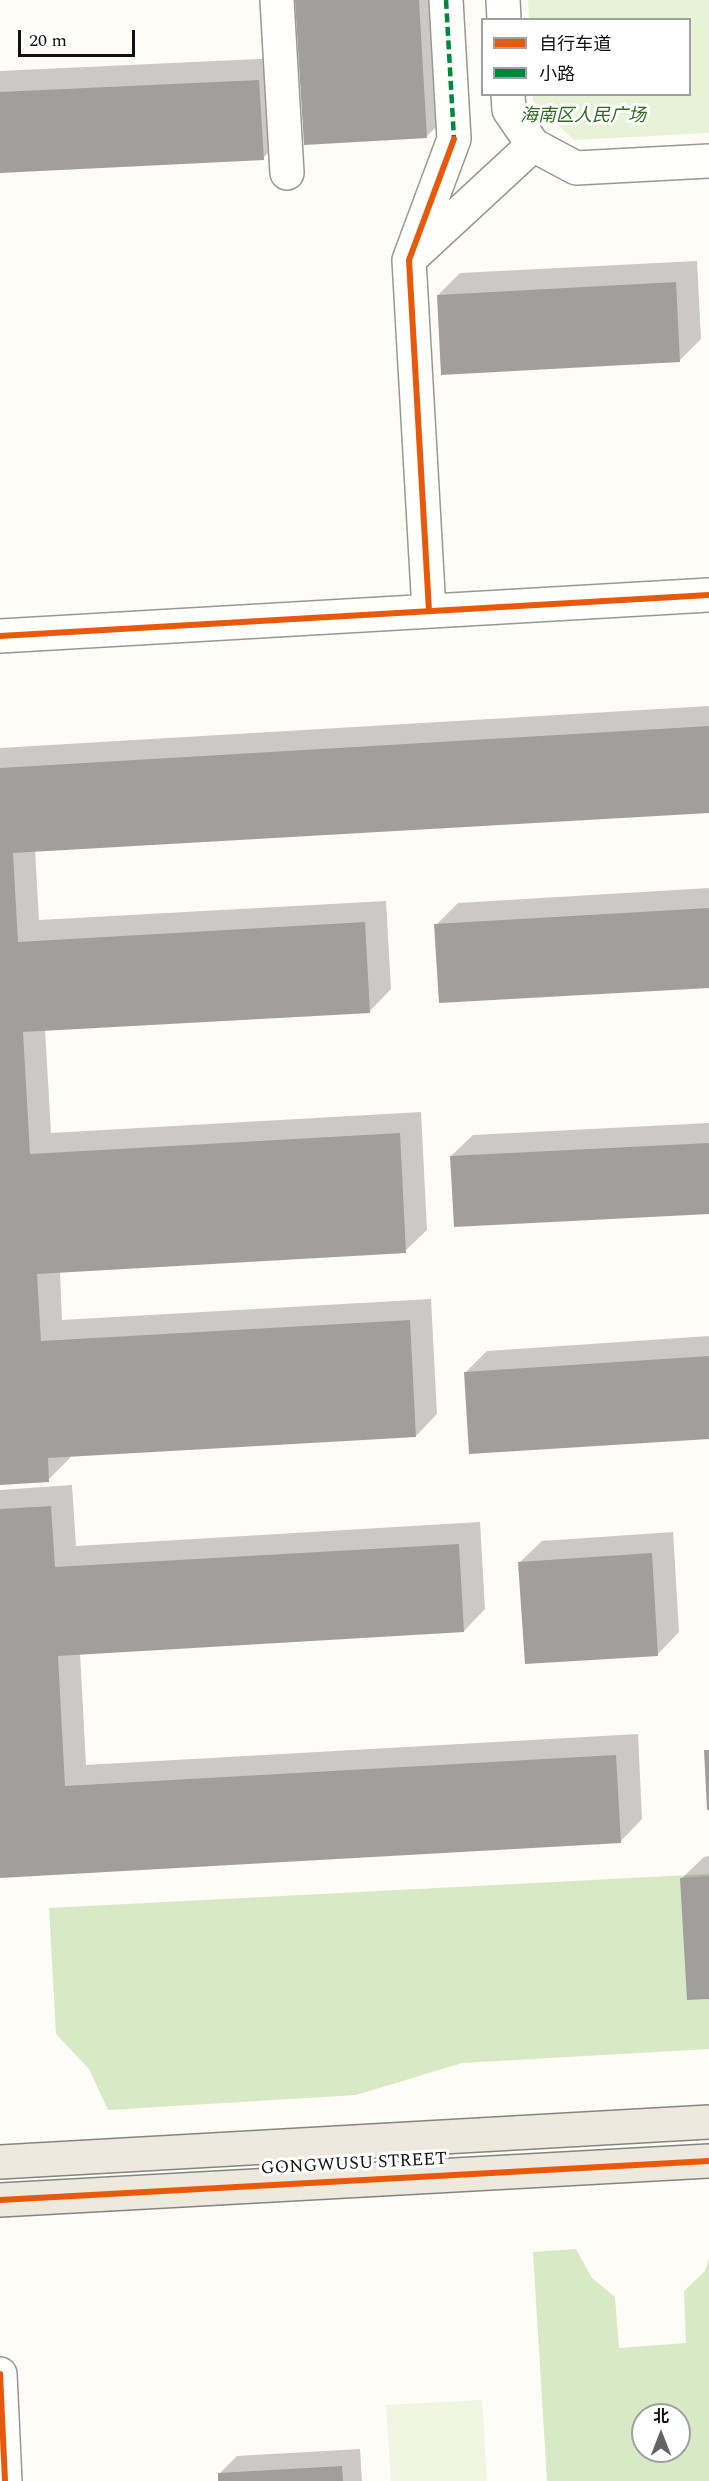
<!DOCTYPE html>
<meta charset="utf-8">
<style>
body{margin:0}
#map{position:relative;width:709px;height:2481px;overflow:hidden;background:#fdfcf7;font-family:Spectral,"Noto Sans SC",serif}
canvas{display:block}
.legend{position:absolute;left:481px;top:18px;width:210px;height:78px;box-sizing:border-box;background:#fff;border:2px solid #a0a0a0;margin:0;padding:8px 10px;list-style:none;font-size:18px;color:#111}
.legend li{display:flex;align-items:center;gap:12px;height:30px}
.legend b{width:30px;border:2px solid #a0a0a0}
.north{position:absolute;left:631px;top:2403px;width:60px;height:60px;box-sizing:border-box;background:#fff;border:2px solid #a0a0a0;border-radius:50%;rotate:0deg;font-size:16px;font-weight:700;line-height:24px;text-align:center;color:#111}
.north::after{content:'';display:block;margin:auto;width:21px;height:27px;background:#646362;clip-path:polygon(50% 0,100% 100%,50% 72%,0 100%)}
.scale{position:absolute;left:18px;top:30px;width:117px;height:27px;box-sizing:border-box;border:3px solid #111;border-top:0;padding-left:8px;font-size:18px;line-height:21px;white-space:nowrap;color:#111;-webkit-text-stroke:4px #fff;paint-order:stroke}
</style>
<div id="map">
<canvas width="709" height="2481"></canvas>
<ul class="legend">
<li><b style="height:8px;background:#e8590c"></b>自行车道</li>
<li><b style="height:8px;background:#00873e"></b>小路</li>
</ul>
<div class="north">北</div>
<div class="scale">20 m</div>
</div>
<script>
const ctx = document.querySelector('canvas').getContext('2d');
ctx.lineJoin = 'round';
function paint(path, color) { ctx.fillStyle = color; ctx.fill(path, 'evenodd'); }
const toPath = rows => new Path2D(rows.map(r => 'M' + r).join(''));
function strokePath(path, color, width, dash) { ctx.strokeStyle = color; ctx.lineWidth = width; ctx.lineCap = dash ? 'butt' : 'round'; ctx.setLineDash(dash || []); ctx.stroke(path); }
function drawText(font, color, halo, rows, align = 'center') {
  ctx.font = font + ' Spectral,"Noto Sans SC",serif'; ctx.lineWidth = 6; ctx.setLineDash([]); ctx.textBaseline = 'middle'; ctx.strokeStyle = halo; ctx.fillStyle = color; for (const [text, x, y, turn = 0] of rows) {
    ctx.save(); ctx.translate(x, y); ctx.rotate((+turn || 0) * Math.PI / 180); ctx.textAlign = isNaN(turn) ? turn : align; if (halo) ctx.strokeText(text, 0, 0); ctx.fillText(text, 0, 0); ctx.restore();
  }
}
const green = toPath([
 [528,0,709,0,709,133,574,140,533,101,533,95,690,94,690,20,529,19]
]);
const forest = toPath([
 [709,1874,709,2049,462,2063,356,2095,108,2110,89,2069,56,2034,49,1908],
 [576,2249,592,2278,615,2297,619,2348,686,2343,684,2291,705,2271,709,2259,709,2481,547,2481,533,2252],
 [643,2415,679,2415,679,2451,643,2451]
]);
const pitch = toPath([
 [482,2400,487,2481,391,2481,386,2405]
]);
const shadow = toPath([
 [297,0,441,0,448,115,426,137],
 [280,58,285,136,263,158,0,172,0,71],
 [697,261,701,339,679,361,438,295,460,273],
 [709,706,709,812,35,850,39,920,386,901,391,989,370,1011,45,1029,51,1133,421,1112,427,1230,405,1251,60,1271,62,1320,431,1299,437,1414,416,1436,70,1455,70,1458,48,1480,0,1483,0,748],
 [709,888,709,986,436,925,458,903],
 [709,1123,709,1212,451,1156,473,1135],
 [709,1336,709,1437,465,1373,487,1351],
 [72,1485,76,1546,480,1522,485,1609,464,1631,80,1653,86,1765,638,1734,642,1819,621,1841,0,1877,0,1490],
 [673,1532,679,1632,658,1654,520,1562,542,1541],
 [709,1856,709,1998,682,1878,704,1857],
 [360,2449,362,2481,220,2481,219,2474,237,2456]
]);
const building = toPath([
 [295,0,419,0,427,138,304,145],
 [259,80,264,160,0,173,0,92],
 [676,282,680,362,441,375,437,295],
 [709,726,709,813,13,853,18,942,365,922,370,1013,23,1032,30,1154,400,1133,406,1253,37,1274,41,1341,410,1320,416,1437,48,1458,49,1482,0,1485,0,768],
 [709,908,709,988,439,1003,434,924],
 [709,1143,709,1214,454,1227,450,1156],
 [709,1356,709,1439,469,1454,464,1372],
 [51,1506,55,1567,459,1544,464,1632,58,1656,65,1786,616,1755,621,1843,0,1878,0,1509],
 [652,1553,658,1656,525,1664,518,1562],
 [704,1750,709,1750,709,1810,707,1810],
 [709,1876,709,1999,687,2000,680,1878],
 [342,2466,343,2481,218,2481,218,2473]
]);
const minor = toPath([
 [277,0,287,173],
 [503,0,504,20],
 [508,94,509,110,533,145,576,168,709,161],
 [413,256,533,145],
 [429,611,409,260,454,139,446,0],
 [0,636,709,595],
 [0,2374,5,2481]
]);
const major = toPath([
 [0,2162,709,2122],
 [0,2200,709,2161]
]);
const quiet = toPath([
 [446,0,454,139]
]);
const cycleway = toPath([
 [429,611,409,260,454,139],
 [0,636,709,595],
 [0,2200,709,2161],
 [0,2374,5,2481]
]);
const parkNames = [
 ["海南区人民广场",583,117]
];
const streetNames = [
 ["GONGWUSU STREET",354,2165,-3]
];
paint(green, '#e7f3d7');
paint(forest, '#d8eac5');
paint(pitch, '#f0f6e1');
paint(shadow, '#0003');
paint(building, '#a19f9c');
strokePath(minor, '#979795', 36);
strokePath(major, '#858482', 36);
strokePath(minor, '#fffffe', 33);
strokePath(major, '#ede9dc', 33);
strokePath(quiet, '#00873e', 4.5, [9, 4.5]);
strokePath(cycleway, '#e8590c', 6);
drawText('italic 18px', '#2f6b1f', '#fff', parkNames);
drawText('18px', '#111', '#fff', streetNames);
</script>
